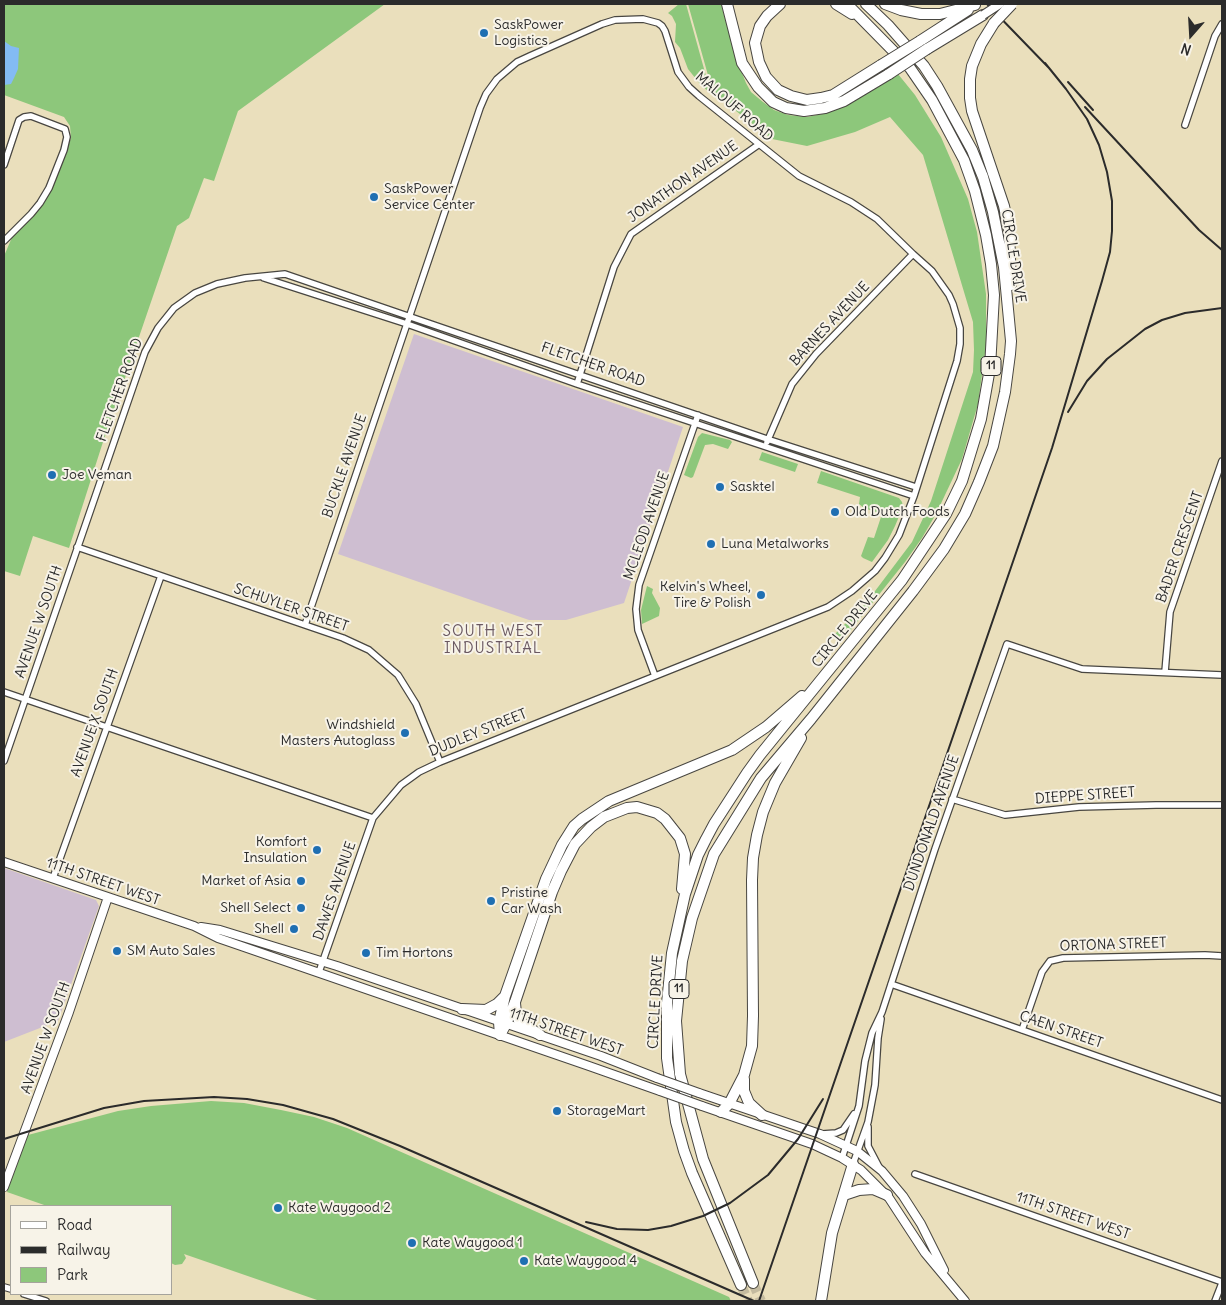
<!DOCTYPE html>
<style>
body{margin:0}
#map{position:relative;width:1226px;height:1305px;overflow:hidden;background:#eadfbc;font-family:Delius,sans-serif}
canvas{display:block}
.frame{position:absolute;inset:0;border:5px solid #2b2b2b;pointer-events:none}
.legend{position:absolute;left:10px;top:1205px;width:162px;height:90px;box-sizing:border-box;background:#f7f3e8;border:1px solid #a5a39c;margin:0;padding:6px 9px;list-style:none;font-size:15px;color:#2b2b2b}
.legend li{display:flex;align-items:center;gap:10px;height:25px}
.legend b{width:25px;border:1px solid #a5a39c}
.north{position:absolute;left:1166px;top:10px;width:50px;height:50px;-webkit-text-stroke:4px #f7f3e8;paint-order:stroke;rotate:199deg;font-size:14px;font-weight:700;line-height:20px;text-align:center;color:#2b2b2b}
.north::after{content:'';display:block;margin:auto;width:18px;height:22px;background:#2b2b2b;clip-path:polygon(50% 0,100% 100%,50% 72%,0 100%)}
</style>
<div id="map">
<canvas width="1226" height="1305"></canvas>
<div class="frame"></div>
<ul class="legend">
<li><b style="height:6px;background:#fff"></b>Road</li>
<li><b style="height:6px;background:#2b2b2b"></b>Railway</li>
<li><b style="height:14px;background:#8dc77b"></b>Park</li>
</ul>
<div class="north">N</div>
</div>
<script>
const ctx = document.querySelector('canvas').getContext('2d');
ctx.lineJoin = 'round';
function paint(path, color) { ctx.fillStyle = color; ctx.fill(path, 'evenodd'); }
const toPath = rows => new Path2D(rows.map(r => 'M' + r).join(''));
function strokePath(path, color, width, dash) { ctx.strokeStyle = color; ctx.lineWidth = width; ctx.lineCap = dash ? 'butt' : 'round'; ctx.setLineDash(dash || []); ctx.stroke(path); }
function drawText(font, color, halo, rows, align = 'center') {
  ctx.font = font + ' Delius,sans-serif'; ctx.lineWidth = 4; ctx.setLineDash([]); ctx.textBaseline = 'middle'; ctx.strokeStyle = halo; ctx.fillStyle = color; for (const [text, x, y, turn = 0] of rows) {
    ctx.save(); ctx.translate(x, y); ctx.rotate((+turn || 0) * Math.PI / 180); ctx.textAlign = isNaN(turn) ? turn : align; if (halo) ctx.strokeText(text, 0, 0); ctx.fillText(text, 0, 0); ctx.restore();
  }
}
const industrial = toPath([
 [414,334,683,427,624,603,566,620,529,620,338,554],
 [4,868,96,900,99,906,58,1021,4,1042]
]);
const green = toPath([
 [4,4,385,4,238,111,214,181,204,178,189,218,177,226,102,445,69,548,33,536,20,576,4,571,4,256,13,235,33,217,49,194,71,138,70,126,64,117,4,95],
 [679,4,686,4,711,94,700,84,688,69,680,48,675,42,676,24,672,16,668,13],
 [688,4,721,4,736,58,746,83,751,92,763,102,774,110,788,115,807,117,827,113,846,106,898,74,915,95,941,137,968,199,977,232,986,294,986,346,978,404,962,459,936,514,922,538,905,562,842,641,834,635,866,603,912,542,931,501,973,372,974,350,973,322,923,155,890,117,855,132,807,146,772,139,713,93],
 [702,433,730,440,732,442,728,449,713,444,705,445,693,477,691,478,684,475,698,437],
 [762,452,798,464,795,472,759,460],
 [821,471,899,498,902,502,903,507,895,526,888,540,872,562,863,558,861,556,868,537,874,538,882,514,864,508,859,504,860,497,817,483],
 [647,586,653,589,652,593,660,608,659,616,642,624,641,610],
 [211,1101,244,1103,281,1110,314,1117,347,1128,729,1297,731,1301,320,1301,184,1254,186,1258,182,1264,175,1265,171,1263,171,1206,47,1206,7,1192,28,1135,118,1111,151,1106]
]);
const water = toPath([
 [4,41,11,46,19,48,18,69,14,78,11,84,4,85]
]);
const highwayTunnel = toPath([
 [753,1283,761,1301],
 [741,1285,748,1301]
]);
const street = toPath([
 [1185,125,1215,36,1222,24],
 [4,165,19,120,24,117,31,116,65,129,67,137,64,150,49,188,40,203,31,214,4,241],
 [264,278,407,324,577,384,914,496],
 [577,384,614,267,631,234,758,145],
 [767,442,792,384,816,354,913,254],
 [77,547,343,638,369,650,398,675,416,704,440,762],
 [305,625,480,108,486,94,497,79,517,62,530,56,602,24,615,20,643,19,658,23,662,26,665,31,678,72,689,87,699,96,799,176,851,202,877,219,913,254,932,271,949,295,953,304,960,328,960,344,957,361,914,496,899,535,885,558,875,571,852,591,828,607,440,762,419,772,401,785,373,818,319,972],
 [1165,672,1170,612,1222,461],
 [655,676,638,630,636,609,639,585,698,415],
 [4,692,373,818],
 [4,761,145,352,158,328,174,308,195,293,217,284,245,278,285,274,767,439,916,487],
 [952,799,1005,815,1079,807,1156,805,1222,805],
 [53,878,161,576],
 [891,984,1222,1100],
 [1022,1030,1042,972,1050,961,1063,958,1205,955,1222,956],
 [868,1127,868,1146,879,1167],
 [822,1134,836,1133,843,1130,854,1114],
 [842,1158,859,1106,865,1061,872,1033,882,1012,935,849,1007,644,1082,669,1222,675],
 [853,1164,868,1122,875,1085,878,1038,881,1019],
 [915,1174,1222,1282],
 [4,1287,11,1289],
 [24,1294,46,1301],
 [1215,1301,1222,1283]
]);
const secondary = toPath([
 [4,862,194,926,218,938,589,1066,660,1091],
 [201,927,220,930,337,966,601,1056,657,1078],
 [699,1093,820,1134,857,1151,882,1171,903,1196,921,1224,944,1270],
 [702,1106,812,1144,842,1158,861,1170,889,1198,925,1253,965,1301],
 [4,1187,69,1012,108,897]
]);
const highway = toPath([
 [727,4,742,63,758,87,773,102,786,108,804,111,825,108,844,101,889,74],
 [780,4,767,16,760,26,755,43,759,62,766,77,778,90,791,96,807,100,821,98,833,95,881,65],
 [836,4,852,14],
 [885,4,901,10,921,14,940,14,975,5],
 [994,23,981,44,972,66,970,79,970,98,972,111,1004,206,1009,230,1011,285],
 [920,41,968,10],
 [927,49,983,15],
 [515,1003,516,1013,519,1021,540,1035],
 [462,1009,486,1010,497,1004,505,996],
 [500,1035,499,1022,505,996,546,879,562,845,574,826,582,819,609,801,732,750,766,727,802,696],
 [500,1035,506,1024,515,1002,552,892,561,871,575,844,591,827,604,817,627,808,637,807,657,813,665,819,680,838,685,854,682,889],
 [744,1079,744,1091,749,1103,762,1115],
 [721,1112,729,1104,744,1075,752,1046,753,1016,752,880,753,858,757,835,763,812,775,783,801,738],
 [844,1195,859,1190,873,1189,887,1195],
 [753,1283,703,1159,680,1074,676,1021,682,961,692,918,714,854,761,778,811,719,913,591,944,549,965,514,979,482,993,446,1005,392,1010,354,1011,341,1004,267,993,212,983,177,972,150,937,86,924,66,888,25,866,4],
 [741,1285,692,1173,684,1151,676,1122,667,1058,667,1003,672,953,685,894,698,855,706,839,714,824,747,773,760,755,902,580,946,514,962,481,981,419,990,368,994,295,991,264,986,235,975,191,964,160,932,100,910,68,847,4],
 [821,1301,832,1233,853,1164]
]);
const rail = toPath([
 [987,4,1049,68],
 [1068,82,1093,110],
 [1085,107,1199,230,1222,250],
 [1068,412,1087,381,1107,359,1145,329,1162,320,1185,313,1222,308],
 [4,1139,104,1108,144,1101,214,1097,247,1099,283,1105,333,1119,400,1146,754,1301],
 [586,1222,617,1229,648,1230,671,1226,703,1216,730,1203,768,1175,798,1139,823,1099],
 [759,1301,1052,448,1102,281,1110,252,1112,231,1112,201,1107,172,1099,145,1087,119,1066,89,1045,63]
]);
const secondaryBridge = toPath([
 [983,15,1000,4],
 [657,1078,699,1093],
 [660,1091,702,1106]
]);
const highwayBridge = toPath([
 [994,23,1012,4],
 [881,65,920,41],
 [889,74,927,49]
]);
const markers = [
 [484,33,5,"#1f6fb2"],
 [374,197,5,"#1f6fb2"],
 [52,475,5,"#1f6fb2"],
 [720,487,5,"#1f6fb2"],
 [835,512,5,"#1f6fb2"],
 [711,544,5,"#1f6fb2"],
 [761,595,5,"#1f6fb2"],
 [405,733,5,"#1f6fb2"],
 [317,850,5,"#1f6fb2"],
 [301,881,5,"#1f6fb2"],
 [491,901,5,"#1f6fb2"],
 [301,908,5,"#1f6fb2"],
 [294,929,5,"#1f6fb2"],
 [117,951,5,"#1f6fb2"],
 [366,953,5,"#1f6fb2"],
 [557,1111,5,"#1f6fb2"],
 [278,1208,5,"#1f6fb2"],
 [412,1243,5,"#1f6fb2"],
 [524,1261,5,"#1f6fb2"]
];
const shields = [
 [991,366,20],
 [679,989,20]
];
const shieldNames = [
 ["11",991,366],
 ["11",679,989]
];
const poiNames = [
 ["SaskPower",494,25],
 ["Logistics",494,41],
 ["SaskPower",384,189],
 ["Service Center",384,205],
 ["Joe Veman",62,475],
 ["Sasktel",730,487],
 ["Old Dutch Foods",845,512],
 ["Luna Metalworks",721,544],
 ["Kelvin's Wheel,",751,587,"right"],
 ["Tire & Polish",751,603,"right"],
 ["Windshield",395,725,"right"],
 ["Masters Autoglass",395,741,"right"],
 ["Komfort",307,842,"right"],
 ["Insulation",307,858,"right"],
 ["Market of Asia",291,881,"right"],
 ["Pristine",501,893],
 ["Car Wash",501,909],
 ["Shell Select",291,908,"right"],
 ["Shell",284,929,"right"],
 ["SM Auto Sales",127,951],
 ["Tim Hortons",376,953],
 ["StorageMart",567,1111],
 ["Kate Waygood 2",288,1208],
 ["Kate Waygood 1",422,1243],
 ["Kate Waygood 4",534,1261]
];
const streetNames = [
 ["MALOUF ROAD",734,107,41],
 ["JONATHON AVENUE",683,182,-35],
 ["CIRCLE DRIVE",1013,256,81],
 ["BARNES AVENUE",830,324,-47],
 ["FLETCHER ROAD",593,365,19],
 ["FLETCHER ROAD",120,390,-70],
 ["BUCKLE AVENUE",345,466,-71],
 ["MCLEOD AVENUE",647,526,-71],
 ["BADER CRESCENT",1180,547,-71],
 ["SCHUYLER STREET",291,608,19],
 ["AVENUE W SOUTH",39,622,-71],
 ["CIRCLE DRIVE",845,629,-51],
 ["AVENUE X SOUTH",95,723,-70],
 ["DUDLEY STREET",478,733,-22],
 ["DIEPPE STREET",1085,796,-4],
 ["DUNDONALD AVENUE",932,823,-71],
 ["11TH STREET WEST",103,882,19],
 ["DAWES AVENUE",335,891,-71],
 ["ORTONA STREET",1113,945,-2],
 ["CIRCLE DRIVE",656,1002,-87],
 ["CAEN STREET",1061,1030,19],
 ["11TH STREET WEST",566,1032,19],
 ["AVENUE W SOUTH",46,1038,-70],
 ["11TH STREET WEST",1073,1216,19]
];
const neighbourhoodNames = [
 ["SOUTH WEST",493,632],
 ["INDUSTRIAL",493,649]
];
paint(industrial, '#cebed1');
paint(green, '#8dc77b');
paint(water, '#83bbf3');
strokePath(highwayTunnel, '#c4bb9f', 10, [10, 5]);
strokePath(street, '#484641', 8);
strokePath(secondary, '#484641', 10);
strokePath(highway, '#484641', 12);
strokePath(street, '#fff', 5.5);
strokePath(secondary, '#fff', 8);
strokePath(highway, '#fff', 10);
strokePath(rail, '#2b2b2b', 2);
strokePath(secondaryBridge, '#484641', 10, []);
strokePath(highwayBridge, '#484641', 12, []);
strokePath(secondaryBridge, '#fff', 8);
strokePath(highwayBridge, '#fff', 10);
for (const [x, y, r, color] of markers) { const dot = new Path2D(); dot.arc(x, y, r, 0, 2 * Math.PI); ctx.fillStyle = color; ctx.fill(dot); strokePath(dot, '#f7f3e8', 2); }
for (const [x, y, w] of shields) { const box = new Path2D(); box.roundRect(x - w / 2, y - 9.5, w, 19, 4); ctx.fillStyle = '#f7f3e8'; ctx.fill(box); strokePath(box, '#2b2b2b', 1); }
drawText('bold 12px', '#2b2b2b', null, shieldNames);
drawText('14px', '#2b2b2b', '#f7f3e8', poiNames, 'left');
drawText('14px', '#2b2b2b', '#f7f3e8', streetNames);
ctx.letterSpacing = '1px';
drawText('15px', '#6a5861', '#f7f3e8', neighbourhoodNames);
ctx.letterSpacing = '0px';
</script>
